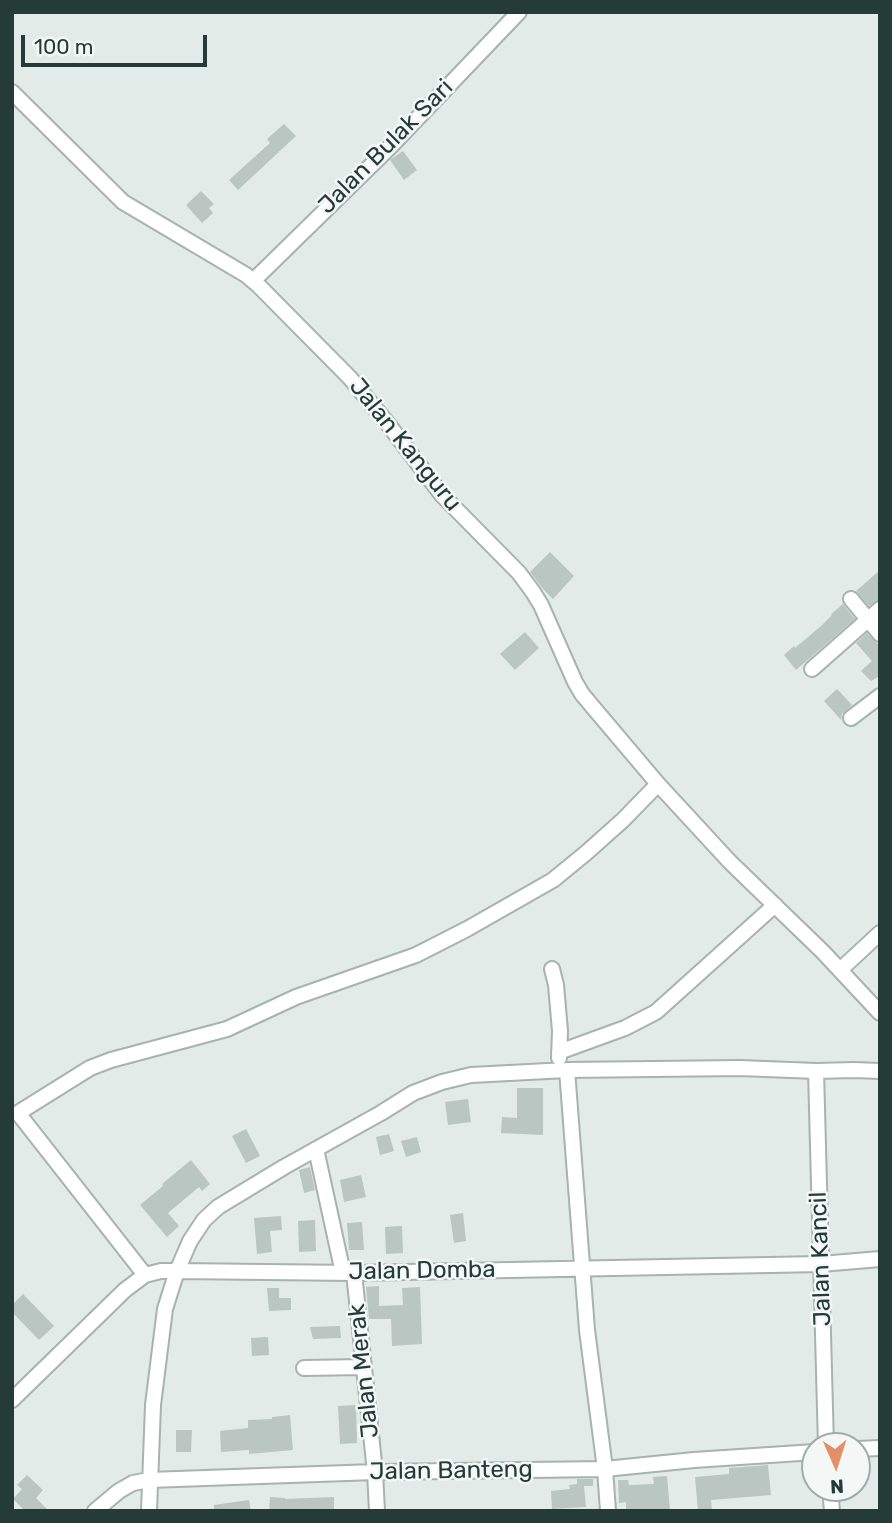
<!DOCTYPE html>
<style>
body{margin:0}
#map{position:relative;width:892px;height:1523px;overflow:hidden;background:#e3ebe8;font-family:Rubik,sans-serif}
canvas{display:block}
.frame{position:absolute;inset:0;border:14px solid #243b37;pointer-events:none}
.north{position:absolute;left:801px;top:1432px;width:70px;height:70px;box-sizing:border-box;background:#f3f8f6;border:2px solid #a0acaa;border-radius:50%;rotate:177deg;font-size:19px;font-weight:700;line-height:28px;text-align:center;color:#243b37}
.north::after{content:'';display:block;margin:auto;width:24px;height:32px;background:#e58f68;clip-path:polygon(50% 0,100% 100%,50% 72%,0 100%)}
.scale{position:absolute;left:21px;top:35px;width:186px;height:32px;box-sizing:border-box;border:4px solid #243b37;border-top:0;padding-left:9px;font-size:21px;line-height:24px;white-space:nowrap;color:#243b37;-webkit-text-stroke:5px #f3f8f6;paint-order:stroke}
</style>
<div id="map">
<canvas width="892" height="1523"></canvas>
<div class="frame"></div>
<div class="north">N</div>
<div class="scale">100 m</div>
</div>
<script>
const ctx = document.querySelector('canvas').getContext('2d');
ctx.lineJoin = 'round';
function paint(path, color) { ctx.fillStyle = color; ctx.fill(path, 'evenodd'); }
const toPath = rows => new Path2D(rows.map(r => 'M' + r).join(''));
function strokePath(path, color, width, dash) { ctx.strokeStyle = color; ctx.lineWidth = width; ctx.lineCap = dash ? 'butt' : 'round'; ctx.setLineDash(dash || []); ctx.stroke(path); }
function drawText(font, color, halo, rows, align = 'center') {
  ctx.font = font + ' Rubik,sans-serif'; ctx.lineWidth = 5; ctx.setLineDash([]); ctx.textBaseline = 'middle'; ctx.strokeStyle = halo; ctx.fillStyle = color; for (const [text, x, y, turn = 0] of rows) {
    ctx.save(); ctx.translate(x, y); ctx.rotate((+turn || 0) * Math.PI / 180); ctx.textAlign = isNaN(turn) ? turn : align; if (halo) ctx.strokeText(text, 0, 0); ctx.fillText(text, 0, 0); ctx.restore();
  }
}
const building = toPath([
 [284,124,296,136,238,190,229,180,270,143,267,139],
 [403,151,417,170,404,180,390,160],
 [201,191,214,204,209,208,213,213,202,223,186,205],
 [550,552,574,576,553,599,543,589,530,572],
 [880,570,880,600,869,606,856,591],
 [843,604,855,619,796,670,784,655,794,646,795,648,821,626,832,615,831,614],
 [525,632,539,648,515,670,500,654],
 [867,633,880,646,880,676,871,681,861,671,872,661,856,643],
 [837,689,852,705,842,714,841,720,824,701],
 [517,1088,543,1088,543,1135,501,1133,502,1117,517,1118],
 [468,1099,471,1122,448,1125,445,1102],
 [246,1129,260,1156,246,1163,232,1136],
 [389,1134,394,1151,380,1155,376,1137],
 [417,1137,421,1152,406,1157,401,1141],
 [191,1160,210,1184,202,1191,199,1187,168,1213,179,1226,167,1237,140,1205,163,1186,162,1184],
 [310,1167,315,1190,304,1193,299,1170],
 [361,1175,366,1197,344,1202,340,1180],
 [463,1213,466,1241,454,1243,450,1215],
 [281,1216,282,1230,270,1231,272,1252,257,1254,254,1218],
 [315,1220,316,1251,299,1252,298,1221],
 [362,1222,364,1250,349,1250,347,1223],
 [402,1226,403,1253,386,1254,385,1227],
 [379,1286,379,1306,403,1305,402,1288,420,1287,422,1344,392,1346,391,1319,369,1319,366,1287],
 [267,1288,279,1288,279,1298,291,1298,291,1310,269,1311],
 [23,1294,54,1326,39,1340,12,1312,12,1305],
 [340,1326,341,1338,313,1339,310,1327],
 [268,1337,269,1355,252,1356,251,1338],
 [356,1405,357,1443,340,1444,338,1406],
 [290,1415,293,1450,249,1454,249,1450,221,1452,220,1431,248,1428,248,1420,272,1419,272,1417],
 [176,1430,192,1430,191,1452,176,1452],
 [768,1465,771,1495,711,1500,712,1510,698,1511,695,1477,729,1474,729,1468],
 [27,1475,43,1490,36,1498,49,1511,25,1511,13,1499,22,1489,17,1485],
 [667,1476,670,1511,626,1511,626,1502,619,1503,618,1480,628,1480,629,1485,654,1484,653,1477],
 [577,1479,593,1479,593,1486,584,1486,586,1507,552,1509,551,1491,570,1489,569,1485,577,1484],
 [270,1497,285,1498,285,1499,334,1497,334,1511,269,1511],
 [249,1500,251,1511,214,1511,214,1505]
]);
const minor = toPath([
 [12,92,123,202,246,275,259,286,350,378,388,424,442,495,519,573,533,592,541,605,575,682,582,694,592,706,658,784,730,862,823,952,880,1013],
 [253,281,392,145,519,12],
 [851,599,880,634],
 [812,669,880,609],
 [851,718,880,696],
 [552,969,556,985,560,1031,559,1058],
 [840,970,880,933],
 [559,1052,625,1028,656,1012,775,905],
 [567,1070,587,1330,605,1469,608,1511],
 [816,1071,826,1446],
 [316,1149,343,1273],
 [354,1273,375,1472,377,1511],
 [145,1275,18,1113,90,1068,111,1060,227,1029,296,997,416,955,467,929,553,880,586,853,623,820,658,784],
 [304,1368,364,1367],
 [12,1400,125,1290,145,1275,161,1271,177,1271,190,1241,204,1220,218,1207,284,1167,381,1113,413,1093,442,1082,471,1075,567,1070,740,1068,816,1071,854,1070,880,1071],
 [857,1449,880,1448],
 [830,1488,832,1511],
 [95,1511,119,1491,133,1483,149,1480,375,1472,605,1469,694,1460,815,1452],
 [149,1511,153,1405,165,1309,177,1271,354,1273,821,1264,880,1259]
]);
const streetNames = [
 ["Jalan Bulak Sari",386,147,-45],
 ["Jalan Kanguru",405,445,51],
 ["Jalan Kancil",821,1259,-92],
 ["Jalan Domba",422,1271,-1],
 ["Jalan Merak",364,1371,-96],
 ["Jalan Banteng",451,1471,-1]
];
paint(building, '#b9c6c1');
strokePath(minor, '#a6b3af', 18);
strokePath(minor, '#fff', 14);
drawText('24px', '#243b37', '#f3f8f6', streetNames);
</script>
